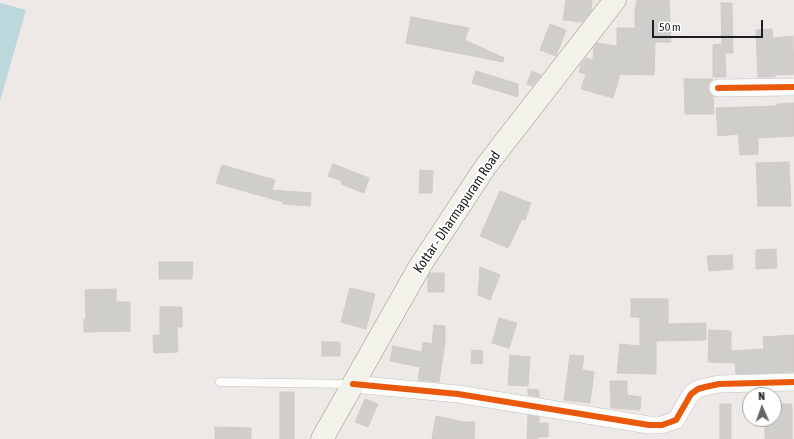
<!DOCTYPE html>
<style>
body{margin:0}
#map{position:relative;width:794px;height:439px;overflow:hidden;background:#ece9e6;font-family:"Asap Condensed",sans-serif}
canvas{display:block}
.north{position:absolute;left:742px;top:387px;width:40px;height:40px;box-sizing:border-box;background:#fff;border:1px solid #a5a5a5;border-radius:50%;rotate:358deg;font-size:11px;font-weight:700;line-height:16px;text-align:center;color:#1e1e1e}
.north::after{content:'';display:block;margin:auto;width:14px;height:18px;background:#666564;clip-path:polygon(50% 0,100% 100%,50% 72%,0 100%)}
.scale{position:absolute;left:652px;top:20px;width:111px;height:18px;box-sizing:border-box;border:2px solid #1e1e1e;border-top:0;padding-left:5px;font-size:12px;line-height:14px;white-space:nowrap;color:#1e1e1e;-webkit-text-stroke:3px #fff;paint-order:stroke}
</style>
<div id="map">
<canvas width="794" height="439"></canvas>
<div class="north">N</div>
<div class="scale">50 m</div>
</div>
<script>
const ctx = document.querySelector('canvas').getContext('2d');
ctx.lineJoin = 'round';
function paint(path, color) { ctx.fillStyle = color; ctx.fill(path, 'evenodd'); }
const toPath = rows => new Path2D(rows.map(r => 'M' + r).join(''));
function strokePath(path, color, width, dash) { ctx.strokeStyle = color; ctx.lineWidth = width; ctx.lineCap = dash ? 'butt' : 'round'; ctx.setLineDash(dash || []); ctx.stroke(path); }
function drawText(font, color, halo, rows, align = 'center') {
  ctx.font = font + ' "Asap Condensed",sans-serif'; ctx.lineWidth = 4; ctx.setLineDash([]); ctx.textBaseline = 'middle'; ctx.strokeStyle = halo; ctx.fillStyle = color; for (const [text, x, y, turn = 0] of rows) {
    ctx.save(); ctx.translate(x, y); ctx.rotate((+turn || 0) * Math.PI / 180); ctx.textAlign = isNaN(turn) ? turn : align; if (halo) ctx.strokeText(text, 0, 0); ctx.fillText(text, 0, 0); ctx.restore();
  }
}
const water = toPath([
 [0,3,26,10,0,101]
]);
const building = toPath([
 [566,0,592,0,591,11,582,22,563,20,566,0],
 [637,0,669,0,671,42,655,42,654,75,620,74,613,98,581,89,586,74,579,72,581,64,586,58,593,60,594,47,597,43,617,46,617,28,635,28,635,7,636,7,637,0],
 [721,3,732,3,733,53,725,53,726,77,713,77,713,45,722,44,721,3],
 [411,17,469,28,465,40,504,58,503,62,406,43,411,17],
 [550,24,566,30,556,56,540,50,550,24],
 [772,29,773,38,793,36,794,74,775,75,775,77,758,77,756,30,772,29],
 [476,71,518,84,518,97,472,83,476,71],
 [532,71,541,75,532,86,527,84,532,71],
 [684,79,713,79,709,83,708,89,710,93,713,97,714,114,685,114,684,79],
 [794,103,794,136,758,138,758,154,740,155,738,134,718,136,716,108,777,106,777,104,794,103],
 [789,162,791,206,758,206,756,163,789,162],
 [333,164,369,178,364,193,341,184,342,181,328,176,333,164],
 [222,165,275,180,272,190,311,193,310,206,283,204,283,202,216,183,222,165],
 [420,170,433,171,432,193,419,193,420,170],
 [500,191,531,203,525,220,522,219,508,248,480,236,500,191],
 [776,249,777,268,756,269,756,250,776,249],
 [732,255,733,269,709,271,707,256,732,255],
 [159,262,193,262,192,279,159,279,159,262],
 [480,267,500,275,490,300,478,295,480,267],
 [430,273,444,273,444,292,428,292,428,277,430,273],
 [350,288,375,294,366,329,341,322,350,288],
 [116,289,116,302,130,302,130,331,84,332,84,319,86,319,85,290,116,289],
 [631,299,668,299,668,324,706,323,706,340,656,341,656,374,617,373,620,344,640,346,640,317,631,317,631,299],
 [160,307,182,307,182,327,177,327,178,352,154,353,153,335,160,335,160,307],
 [499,318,517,323,509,348,492,343,499,318],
 [434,325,445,326,445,343,439,382,418,380,420,367,390,361,393,346,422,352,423,342,432,344,434,325],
 [709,330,731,331,731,351,764,349,763,337,794,335,794,372,736,374,735,363,708,362,709,330],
 [322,342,340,342,340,356,322,356,322,342],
 [472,350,483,351,482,364,471,363,472,350],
 [510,355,530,357,528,386,508,385,510,355],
 [570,355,584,356,582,370,594,372,590,403,564,400,570,355],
 [610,381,627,381,627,395,641,397,640,410,611,408,610,381],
 [528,389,539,390,539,397,528,395,528,389],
 [280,392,294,392,294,439,280,439,280,392],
 [365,399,378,404,368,427,355,422,365,399],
 [720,404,731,404,731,439,720,439,720,404],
 [774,404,792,404,792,439,765,439,765,419,774,419,774,404],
 [528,415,539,417,539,423,548,423,548,437,538,437,538,439,527,439,528,415],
 [436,416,464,422,475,422,474,439,432,439,436,416],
 [215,427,251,428,251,439,215,439,215,427]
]);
const service = toPath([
 [220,382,350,384]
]);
const minor = toPath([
 [718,88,794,87],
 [353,384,458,394,649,425,662,425,676,420,691,394,698,389,705,387,719,384,794,382]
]);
const secondary = toPath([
 [322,439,420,266,486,166,615,0]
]);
const cycleway = toPath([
 [718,88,794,87],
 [353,384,458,394,649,425,662,425,676,420,691,394,698,389,705,387,719,384,794,382]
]);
const streetNames = [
 ["Kottar - Dharmapuram Road",457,212,-56]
];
paint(water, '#bcd8dd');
paint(building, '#d0cecb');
strokePath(building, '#cfcbc8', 1);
strokePath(service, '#c3c2c1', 9);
strokePath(minor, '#c3c2c1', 18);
strokePath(secondary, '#949380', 23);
strokePath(service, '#fcfcfb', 8);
strokePath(minor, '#fcfcfb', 17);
strokePath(secondary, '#f3f2ea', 22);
strokePath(cycleway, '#e8590c', 6);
drawText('14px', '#1e1e1e', '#fff', streetNames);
</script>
